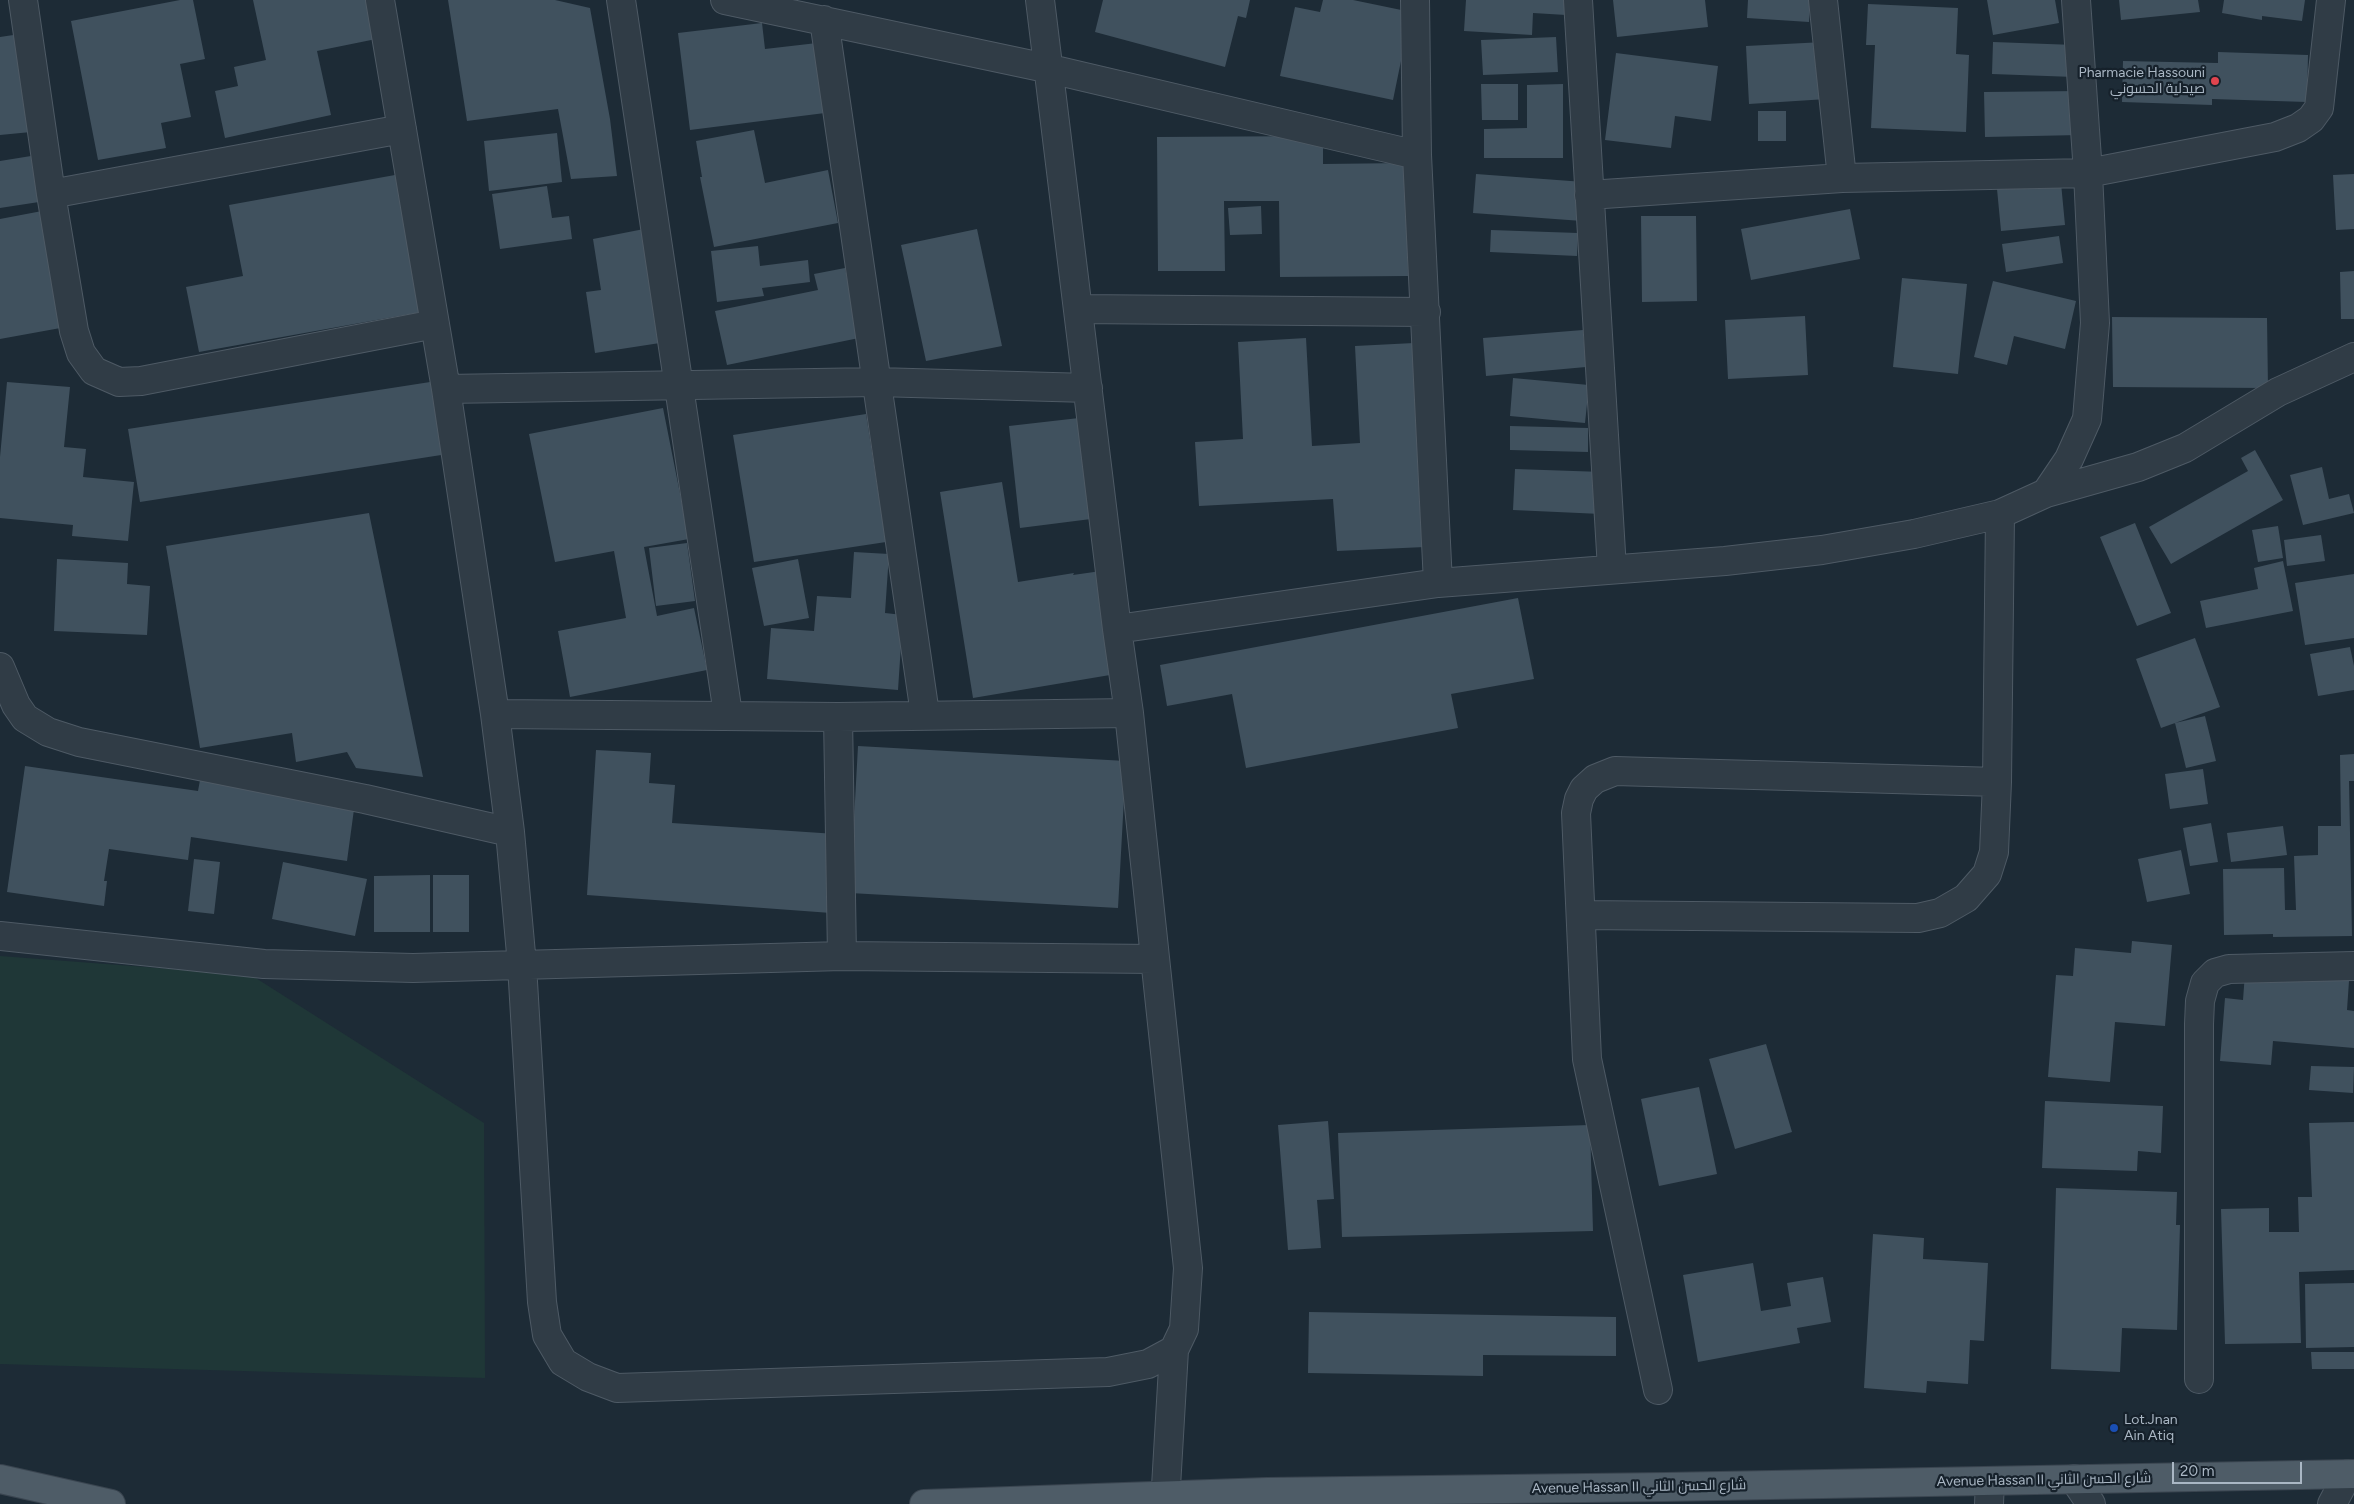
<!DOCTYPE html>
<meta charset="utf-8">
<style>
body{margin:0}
#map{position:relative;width:2354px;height:1504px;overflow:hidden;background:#1d2b36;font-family:Figtree,sans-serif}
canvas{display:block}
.scale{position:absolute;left:2172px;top:1462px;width:130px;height:22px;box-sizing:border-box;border:2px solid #aab7c4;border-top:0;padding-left:6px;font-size:15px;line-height:18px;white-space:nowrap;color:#aab7c4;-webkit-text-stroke:4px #16212b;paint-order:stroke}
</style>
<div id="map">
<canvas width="2354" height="1504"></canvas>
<div class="scale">20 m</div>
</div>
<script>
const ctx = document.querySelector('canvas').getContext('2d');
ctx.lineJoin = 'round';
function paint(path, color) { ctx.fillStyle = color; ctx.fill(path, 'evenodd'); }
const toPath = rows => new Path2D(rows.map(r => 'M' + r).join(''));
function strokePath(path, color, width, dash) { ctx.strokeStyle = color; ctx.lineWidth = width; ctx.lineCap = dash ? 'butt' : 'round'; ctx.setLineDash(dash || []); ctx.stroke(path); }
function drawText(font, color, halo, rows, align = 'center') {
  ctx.font = font + ' Figtree,Cairo,sans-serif'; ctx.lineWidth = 4.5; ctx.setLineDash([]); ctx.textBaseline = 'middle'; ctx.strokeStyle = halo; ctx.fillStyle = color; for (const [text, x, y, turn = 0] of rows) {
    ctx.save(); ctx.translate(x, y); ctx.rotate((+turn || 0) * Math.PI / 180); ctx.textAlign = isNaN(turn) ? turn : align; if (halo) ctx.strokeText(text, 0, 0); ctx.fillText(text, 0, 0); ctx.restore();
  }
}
const green = toPath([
 [0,956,251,975,484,1123,485,1378,0,1364]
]);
const building = toPath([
 [180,0,193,0,205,59,180,64,191,117,161,123,166,148,98,160,71,21],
 [253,0,378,0,386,37,317,51,331,115,225,138,215,91,238,86,234,67,266,60],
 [448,0,555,0,590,8,610,119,617,176,571,179,558,109,467,121],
 [1103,0,1250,0,1246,18,1238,16,1225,67,1095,32],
 [1323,0,1353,0,1411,12,1393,100,1280,76,1295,7,1320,12],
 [1466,0,1566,0,1566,15,1533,13,1532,35,1464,31],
 [1613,0,1705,0,1708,27,1617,37],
 [1748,0,1810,0,1809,22,1747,18],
 [1987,0,2055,0,2059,23,1993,35],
 [2119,0,2198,0,2200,12,2121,20],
 [2224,0,2305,0,2302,21,2262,16,2262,20,2222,13],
 [1868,4,1958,8,1956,54,1969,55,1966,132,1871,128,1875,45,1866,45],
 [762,23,765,49,817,43,825,113,690,130,678,33],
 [20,34,31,132,0,135,0,37],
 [1556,37,1558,72,1483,75,1481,40],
 [1824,42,1827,99,1749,104,1746,46],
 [1993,42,2075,45,2074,77,1992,74],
 [2218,52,2308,55,2307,102,2212,99,2212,105,2122,102,2123,61,2218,63],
 [1616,53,1718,66,1711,121,1675,116,1671,148,1605,140],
 [1481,84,1518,84,1518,120,1482,120],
 [1563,84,1563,158,1484,158,1484,129,1527,128,1527,85],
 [2080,91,2080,135,1985,137,1984,92],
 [1758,111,1786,111,1786,141,1758,141],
 [754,130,765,183,828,170,838,223,714,247,700,177,702,177,696,141],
 [557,133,562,182,489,191,484,141],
 [1323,136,1323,164,1406,163,1408,276,1280,277,1279,201,1224,201,1225,271,1158,271,1157,137],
 [31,156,39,202,0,208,0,161],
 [406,173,432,310,199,352,186,287,243,276,229,205],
 [1476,174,1584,182,1582,221,1473,213],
 [2354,174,2354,229,2336,230,2333,175],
 [2061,183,2065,225,2001,231,1997,189],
 [547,186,552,218,569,216,572,239,500,249,492,194],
 [1261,206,1262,234,1230,235,1228,208],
 [1850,209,1860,259,1751,280,1741,229],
 [42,211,66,327,0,339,0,219],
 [1641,216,1696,216,1697,301,1642,302],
 [644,229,660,343,595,353,586,292,601,290,593,239],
 [977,229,1002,346,926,361,901,245],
 [1491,230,1578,233,1577,256,1490,252],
 [2059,236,2063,263,2006,272,2002,244],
 [758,246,760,266,808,260,810,282,762,288,764,296,717,302,711,251],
 [845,268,859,338,727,365,715,311,818,290,814,274],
 [2354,271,2354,319,2341,319,2340,272],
 [1902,278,1967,284,1958,374,1893,367],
 [1993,281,2076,301,2065,349,2014,336,2007,365,1974,357],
 [1805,316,1808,375,1728,379,1725,320],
 [2112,317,2267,318,2268,388,2113,387],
 [1583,330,1586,367,1486,376,1483,338],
 [1306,338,1312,446,1360,443,1355,346,1414,343,1425,547,1337,551,1333,499,1199,506,1195,442,1243,439,1238,342],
 [1513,378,1589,385,1585,423,1510,416],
 [443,380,454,453,140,502,128,429],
 [7,382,70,387,64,447,86,449,83,477,134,482,128,541,72,536,73,525,0,518,0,457],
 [663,408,689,539,644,547,657,616,694,608,707,670,570,697,558,631,626,618,614,551,555,562,529,434],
 [866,414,886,542,754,562,733,435],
 [1079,418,1091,519,1020,528,1009,426],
 [1510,426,1588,428,1588,452,1510,450],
 [2255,450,2283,500,2171,564,2149,527,2248,471,2241,458],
 [2322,467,2329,499,2349,494,2354,513,2303,525,2290,475],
 [1515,469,1603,472,1601,514,1513,510],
 [1002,482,1018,582,1074,573,1073,575,1101,571,1116,674,973,698,940,492],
 [369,513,423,777,356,768,347,752,296,762,292,733,200,748,166,546],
 [2135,523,2171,613,2137,626,2100,537],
 [2278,526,2283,558,2258,562,2252,530],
 [2321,535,2325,561,2287,566,2284,540],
 [687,543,695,601,656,606,649,548],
 [854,552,889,554,885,613,903,615,898,690,767,679,771,628,814,631,817,596,851,598],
 [57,559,128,563,127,584,150,586,147,635,54,631],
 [798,559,809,618,764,626,752,568],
 [2283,561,2293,611,2206,628,2200,601,2258,589,2254,568],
 [2354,574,2354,638,2305,645,2295,583],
 [1518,598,1534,679,1451,694,1458,728,1246,768,1232,694,1167,706,1160,665],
 [2195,638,2220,707,2161,728,2136,659],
 [2350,647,2354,666,2354,690,2318,696,2310,654],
 [2205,716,2216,761,2186,768,2175,723],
 [858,746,1126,761,1118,908,850,893],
 [596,750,651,753,649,783,675,785,672,823,836,834,831,913,587,895],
 [2354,754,2354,781,2349,781,2352,936,2273,937,2273,934,2224,935,2223,869,2284,868,2285,910,2296,910,2294,856,2318,855,2318,826,2341,826,2340,755],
 [25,766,198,791,200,780,355,802,347,861,191,837,188,860,109,849,104,881,107,881,104,906,7,892],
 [2203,769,2208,804,2170,809,2165,774],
 [2211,823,2218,862,2190,866,2183,828],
 [2283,826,2287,855,2231,862,2227,833],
 [2181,850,2190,894,2147,902,2138,859],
 [194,859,220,862,214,914,188,911],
 [283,862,367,879,355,936,272,919],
 [430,875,430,932,374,932,374,876],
 [433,875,469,875,469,932,433,932],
 [2132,941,2172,945,2165,1026,2115,1022,2110,1082,2048,1077,2056,975,2073,976,2075,948,2131,953],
 [2245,973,2349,981,2347,1010,2354,1011,2354,1048,2273,1041,2271,1065,2220,1061,2225,998,2243,1000],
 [1766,1044,1792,1132,1735,1149,1709,1059],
 [2311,1066,2354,1067,2353,1093,2309,1090],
 [1699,1087,1717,1174,1659,1186,1641,1099],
 [2045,1101,2163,1106,2161,1153,2138,1151,2137,1171,2042,1168],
 [1328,1121,1334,1199,1317,1200,1321,1248,1288,1250,1278,1125],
 [2354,1122,2354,1270,2299,1272,2301,1343,2225,1344,2221,1209,2269,1208,2269,1232,2299,1232,2298,1197,2312,1197,2309,1123],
 [1590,1125,1593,1231,1342,1237,1338,1133],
 [2056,1188,2177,1192,2176,1225,2180,1225,2177,1330,2122,1328,2120,1372,2051,1369],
 [1873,1234,1924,1238,1923,1259,1988,1263,1984,1341,1970,1340,1968,1384,1927,1381,1926,1393,1864,1388],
 [1753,1263,1761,1311,1791,1306,1787,1283,1823,1277,1831,1322,1797,1328,1800,1343,1698,1362,1683,1275],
 [2354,1283,2354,1347,2306,1348,2305,1284],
 [1309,1312,1616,1317,1616,1356,1483,1355,1483,1376,1308,1373],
 [2311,1352,2354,1352,2354,1369,2312,1369]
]);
const minor = toPath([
 [23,0,51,194,74,331,81,353,94,371,119,382,141,381,435,324],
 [380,0,446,389,495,714,510,832,522,965,542,1302,547,1335,563,1362,588,1377,617,1388,1108,1372,1148,1364,1174,1350,1184,1329,1188,1268,1129,713,1117,629,1040,0],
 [621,0,728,714],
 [725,0,1046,68,1417,155],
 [1415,0,1417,155,1438,583],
 [1578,0,1612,569],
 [1823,0,1842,178,2088,173,2275,137,2298,128,2311,119,2319,108,2331,0],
 [824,20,925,714],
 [51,194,402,129],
 [1589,195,1842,178],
 [1078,309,1426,312],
 [446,389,877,382,1088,388],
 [2046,493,2138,467,2185,448,2278,392,2354,357],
 [1117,629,1438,583,1725,561,1822,550,1914,534,2000,514,2046,493,2069,459,2087,419,2095,323,2088,173,2076,0],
 [0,667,16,705,25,718,48,732,79,742,365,799,510,832],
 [495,714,838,717,1129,713],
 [838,717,842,956],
 [1581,915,1918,918,1940,913,1966,898,1987,874,1994,852,1997,782,2000,514],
 [0,936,264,964,413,968,842,956,1155,959],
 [2199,1379,2199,1024,2200,1001,2205,983,2215,973,2229,969,2354,966],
 [1658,1390,1587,1059,1576,813,1579,799,1584,789,1595,779,1615,771,1997,782],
 [2074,1479,2091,1504],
 [1165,1504,1174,1350],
 [1989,1504,1990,1481],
 [2332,1504,2348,1474]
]);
const major = toPath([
 [0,1479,111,1504],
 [924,1504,1267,1492,1665,1487,2354,1474]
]);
const markers = [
 [2215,81,5,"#e0444e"],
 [2114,1428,5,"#1a4fb4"]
];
const poiNames = [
 ["Pharmacie Hassouni",2205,73],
 ["صيدلية الحسوني",2205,89],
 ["Lot.Jnan",2124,1420,"left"],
 ["Ain Atiq",2124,1436,"left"]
];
const streetNames = [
 ["Avenue Hassan II شارع الحسن الثاني",2044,1480,-1],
 ["Avenue Hassan II شارع الحسن الثاني",1639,1487,-1]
];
paint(green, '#1f3737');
paint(building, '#40515e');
strokePath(minor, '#4e5a65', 30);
strokePath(major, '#3a4550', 30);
strokePath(minor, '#303c46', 28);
strokePath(major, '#4e5c67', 28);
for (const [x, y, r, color] of markers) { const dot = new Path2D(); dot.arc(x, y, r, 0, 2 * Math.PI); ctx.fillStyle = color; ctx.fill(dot); strokePath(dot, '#16212b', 2); }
drawText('14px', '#aab7c4', '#16212b', poiNames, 'right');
drawText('14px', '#aab7c4', '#16212b', streetNames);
</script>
